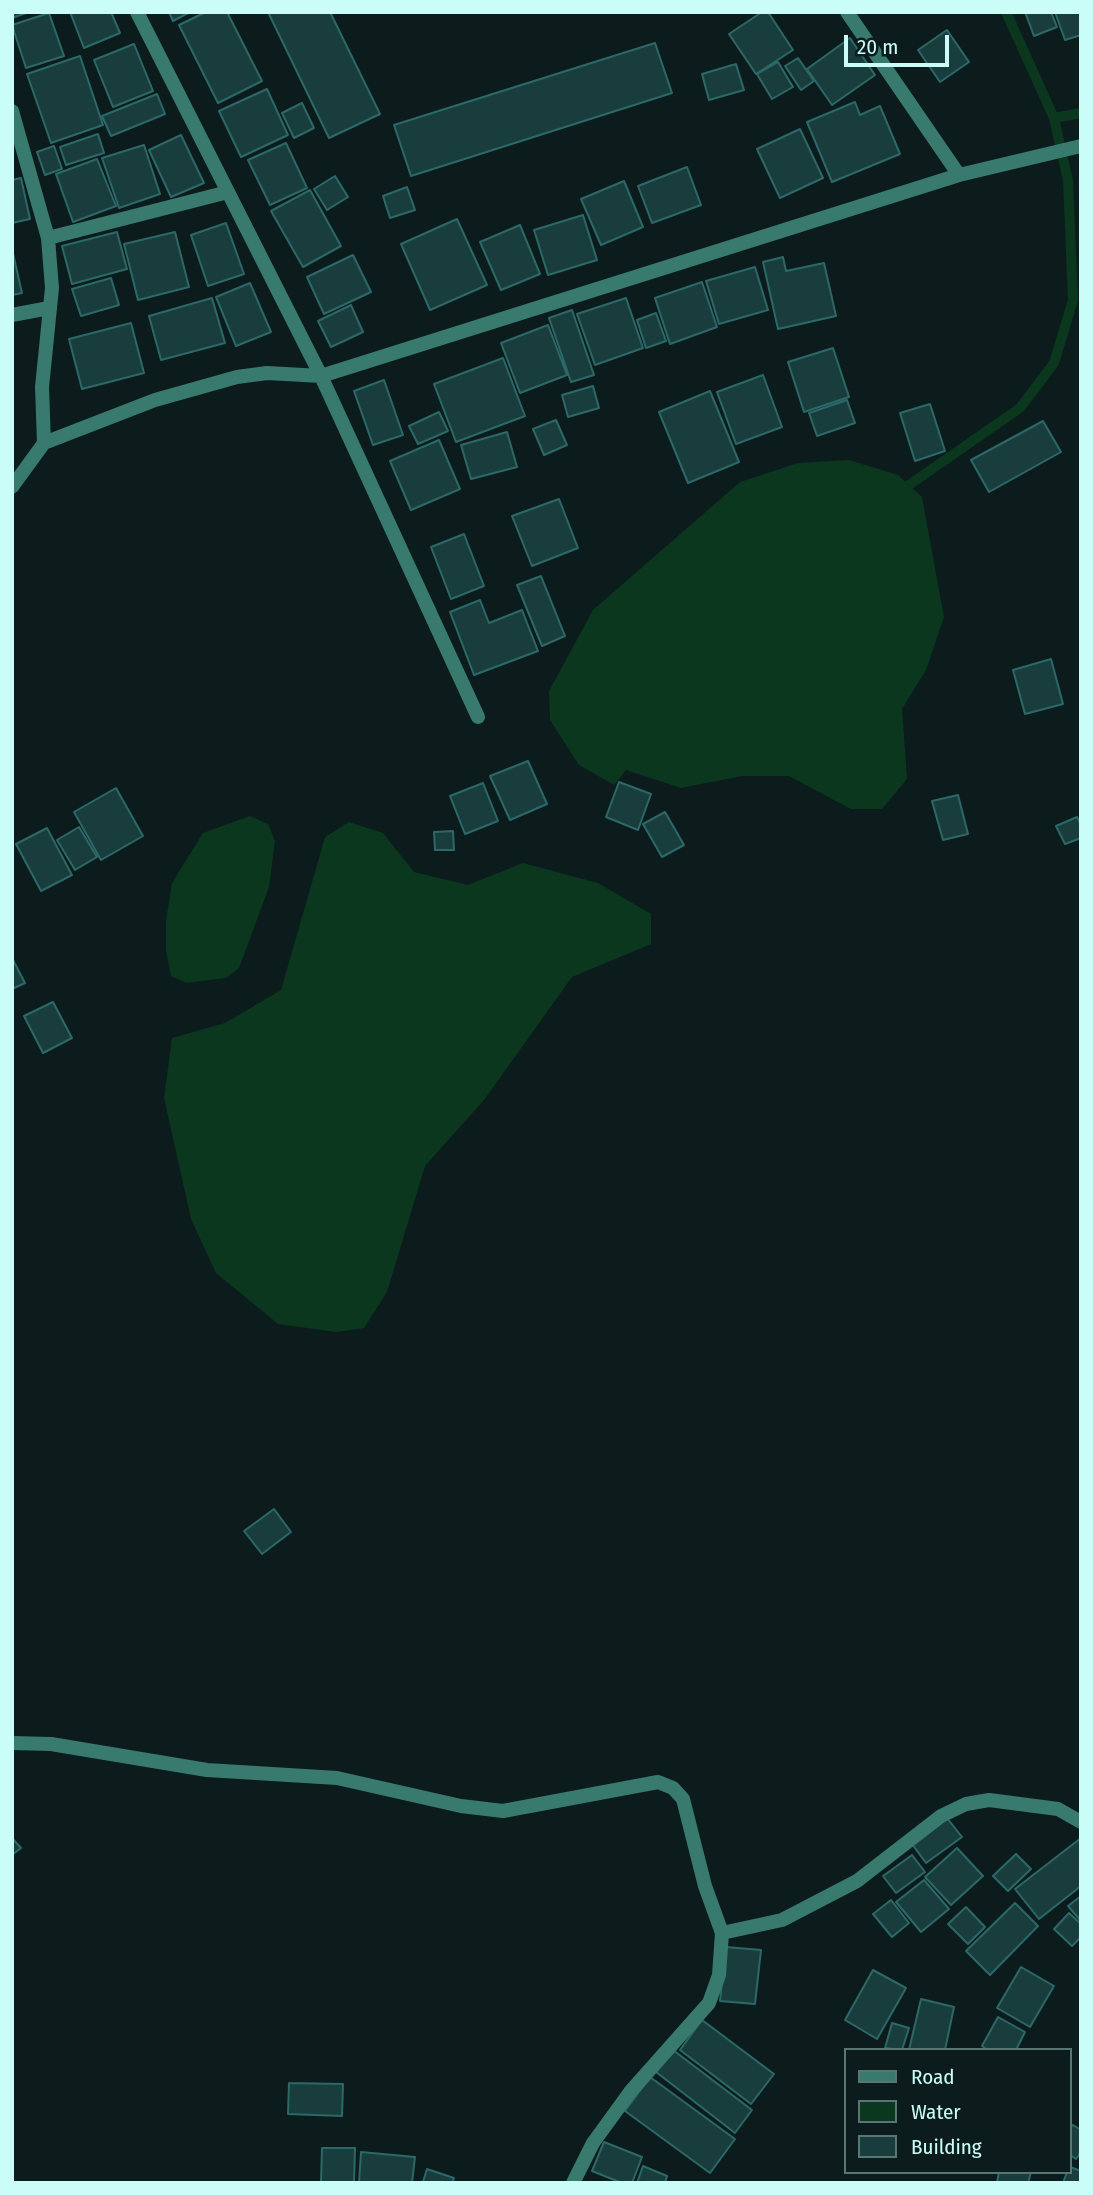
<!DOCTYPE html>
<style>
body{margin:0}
#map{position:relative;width:1093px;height:2195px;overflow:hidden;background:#0c1c1c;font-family:"Fira Sans Condensed",sans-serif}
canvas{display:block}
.frame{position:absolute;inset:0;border:14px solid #cafdf8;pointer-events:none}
.legend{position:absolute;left:844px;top:2048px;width:228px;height:126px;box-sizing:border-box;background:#0c1c1c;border:2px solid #587674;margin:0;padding:9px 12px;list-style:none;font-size:21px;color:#cafdf8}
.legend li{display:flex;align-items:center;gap:14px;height:35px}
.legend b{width:35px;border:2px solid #587674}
.scale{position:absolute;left:844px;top:35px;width:105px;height:32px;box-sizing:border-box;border:4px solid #cafdf8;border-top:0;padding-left:9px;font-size:21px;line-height:24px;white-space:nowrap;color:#cafdf8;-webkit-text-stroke:5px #0c1c1c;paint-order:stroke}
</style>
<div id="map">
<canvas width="1093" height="2195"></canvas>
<div class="frame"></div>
<ul class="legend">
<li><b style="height:9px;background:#397a6f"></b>Road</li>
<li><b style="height:19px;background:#0a371e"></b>Water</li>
<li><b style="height:19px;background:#193d3d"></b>Building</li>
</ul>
<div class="scale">20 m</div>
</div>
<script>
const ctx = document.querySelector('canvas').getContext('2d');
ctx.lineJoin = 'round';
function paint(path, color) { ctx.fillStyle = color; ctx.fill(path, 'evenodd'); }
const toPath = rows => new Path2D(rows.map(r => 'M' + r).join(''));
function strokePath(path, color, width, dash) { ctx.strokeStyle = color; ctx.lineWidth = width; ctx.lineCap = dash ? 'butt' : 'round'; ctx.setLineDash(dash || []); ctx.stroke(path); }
const water = toPath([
 [849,460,898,475,922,497,944,617,926,670,902,709,907,779,882,809,851,809,789,776,742,776,681,788,626,770,614,785,579,765,550,720,549,691,593,610,740,482,798,463],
 [250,816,268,824,275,841,269,887,239,968,226,978,187,983,171,976,166,950,166,921,172,883,203,833],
 [349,822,383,833,414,872,468,885,523,863,598,883,651,914,651,944,572,977,484,1100,425,1166,387,1292,364,1328,336,1332,278,1324,216,1273,191,1219,164,1098,172,1038,225,1023,281,990,325,837]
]);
const stream = toPath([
 [1054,118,1081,113],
 [909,485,1020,408,1054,363,1073,300,1068,180,1054,118,1006,12]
]);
const building = toPath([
 [12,12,29,12,12,18,12,12],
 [70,12,111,12,120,33,84,48,70,12],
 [169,12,190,12,173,21,169,12],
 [206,12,227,12,262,81,218,103,179,25,206,12],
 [268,12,330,12,380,114,329,138,268,12],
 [762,12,768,12,793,50,756,74,729,34,762,12],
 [1025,12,1051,12,1057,27,1034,36,1025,12],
 [1055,12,1081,12,1081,35,1065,40,1055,12],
 [49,13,64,56,26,68,12,25,49,13],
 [947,30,969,62,940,82,918,50,947,30],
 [850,38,875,75,832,105,807,69,850,38],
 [655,43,672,93,411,176,394,125,655,43],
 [134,44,153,91,113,107,94,60,134,44],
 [80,56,103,125,51,143,27,74,80,56],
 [798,58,814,81,801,90,785,66,798,58],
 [778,62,793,87,772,99,757,74,778,62],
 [736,64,744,90,709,100,702,74,736,64],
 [267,89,288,135,241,157,219,111,267,89],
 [157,94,165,114,111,136,102,116,157,94],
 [855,102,860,115,880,106,900,154,832,182,807,122,855,102],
 [302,103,314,128,294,138,282,113,302,103],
 [800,129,823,178,780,198,757,149,800,129],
 [98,134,104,153,66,165,60,147,98,134],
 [181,135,204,183,171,197,149,150,181,135],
 [286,143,307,188,270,205,248,160,286,143],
 [144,145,160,194,119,208,102,158,144,145],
 [54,146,62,169,45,175,37,152,54,146],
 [97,159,116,206,73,222,56,174,97,159],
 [687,167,701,205,652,223,638,186,687,167],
 [335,176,348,197,327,210,314,189,335,176],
 [21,178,30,219,12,223,12,180,21,178],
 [624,181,643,227,601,245,581,199,624,181],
 [407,187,415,210,390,218,383,196,407,187],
 [310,190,341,246,303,267,271,211,310,190],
 [583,215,597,260,548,275,534,230,583,215],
 [457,219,487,285,430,310,401,244,457,219],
 [226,223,244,274,208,286,191,235,226,223],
 [520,225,540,274,501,290,480,242,520,225],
 [117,232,127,269,72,284,62,246,117,232],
 [175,232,189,287,138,300,124,244,175,232],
 [12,249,22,293,12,295,12,249],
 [353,255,371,292,324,314,307,277,353,255],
 [783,257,786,271,824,263,836,316,778,329,763,262,783,257],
 [755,267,768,310,719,324,706,281,755,267],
 [111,278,119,305,81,316,72,289,111,278],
 [702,282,717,327,670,344,655,298,702,282],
 [250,283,271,332,236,346,216,297,250,283],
 [212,298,225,343,161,360,149,316,212,298],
 [626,298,643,348,595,365,577,314,626,298],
 [351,305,363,332,331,347,318,321,351,305],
 [572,310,594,375,571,382,549,318,572,310],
 [656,313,666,341,646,348,637,320,656,313],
 [131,323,144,373,82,389,69,339,131,323],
 [548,325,567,375,520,393,501,343,548,325],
 [833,348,849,397,804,412,788,362,833,348],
 [503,358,525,416,456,442,434,384,503,358],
 [763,375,782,427,736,444,717,392,763,375],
 [384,380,403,435,373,445,354,391,384,380],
 [593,386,599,408,568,417,562,395,593,386],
 [710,391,739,462,688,483,659,412,710,391],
 [847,400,855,423,817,436,809,413,847,400],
 [930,404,945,451,915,461,900,413,930,404],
 [439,412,448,431,418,444,409,426,439,412],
 [556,420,567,445,544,455,533,429,556,420],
 [1043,421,1061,452,989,492,971,460,1043,421],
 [507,432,517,467,471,479,461,445,507,432],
 [439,440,460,489,411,510,390,461,439,440],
 [559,499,578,548,532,566,512,516,559,499],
 [464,534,484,586,451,599,431,547,464,534],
 [541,576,565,636,542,646,517,585,541,576],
 [480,600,489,623,522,610,538,651,474,675,450,612,480,600],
 [1051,659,1063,704,1025,714,1013,670,1051,659],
 [528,761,547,804,510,820,490,776,528,761],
 [619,782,651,794,638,830,606,817,619,782],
 [483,783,498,821,465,834,450,796,483,783],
 [116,788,143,836,101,860,74,812,116,788],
 [958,795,968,834,943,840,932,801,958,795],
 [665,812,684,845,662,857,643,824,665,812],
 [1077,817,1081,825,1081,838,1065,844,1056,826,1077,817],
 [79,827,97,857,75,870,57,840,79,827],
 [47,828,72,875,41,891,16,844,47,828],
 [453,831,454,850,435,850,434,832,453,831],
 [12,958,25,983,12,989,12,958],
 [53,1002,72,1038,43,1053,24,1016,53,1002],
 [274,1509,291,1532,262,1554,244,1531,274,1509],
 [947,1818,962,1837,926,1863,912,1844,947,1818],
 [12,1838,21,1848,12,1855,12,1838],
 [1081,1838,1081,1886,1039,1919,1015,1889,1081,1838],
 [957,1848,983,1876,951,1905,925,1877,957,1848],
 [1016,1854,1031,1869,1008,1891,993,1876,1016,1854],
 [912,1855,925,1872,896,1893,883,1876,912,1855],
 [924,1880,949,1909,921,1932,896,1902,924,1880],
 [1081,1896,1081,1921,1068,1906,1081,1896],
 [891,1900,909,1923,892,1937,873,1914,891,1900],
 [1015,1903,1038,1926,990,1975,966,1951,1015,1903],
 [966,1907,985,1927,968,1944,948,1924,966,1907],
 [1069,1913,1081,1924,1081,1937,1072,1946,1054,1929,1069,1913],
 [726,1947,761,1950,755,2004,720,2001,726,1947],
 [1021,1967,1054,1986,1030,2027,997,2008,1021,1967],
 [873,1970,906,1988,877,2039,845,2020,873,1970],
 [921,1999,954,2007,945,2050,909,2050,921,1999],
 [998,2017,1025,2032,1016,2050,988,2050,982,2046,998,2017],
 [702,2020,774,2074,751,2104,680,2050,702,2020],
 [892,2023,909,2028,902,2050,885,2048,892,2023],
 [673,2050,752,2110,735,2133,656,2072,673,2050],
 [650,2077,735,2139,710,2173,625,2111,650,2077],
 [289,2083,343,2084,342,2116,288,2114,289,2083],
 [1073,2125,1081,2130,1081,2152,1076,2159,1070,2155,1070,2128,1073,2125],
 [604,2142,642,2157,632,2183,622,2183,592,2171,604,2142],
 [322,2148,355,2148,354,2183,321,2183,322,2148],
 [361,2152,415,2157,412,2183,359,2183,361,2152],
 [643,2166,667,2176,665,2183,637,2183,643,2166],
 [1070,2167,1081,2171,1081,2183,1063,2183,1067,2172,1070,2172,1070,2167],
 [427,2169,454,2178,452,2183,423,2182,427,2169],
 [999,2172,1031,2172,1028,2183,997,2183,999,2172]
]);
const minor = toPath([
 [137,12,321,376,478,717],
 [847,12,959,175],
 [12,111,48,238,52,288,42,387,44,443,12,487],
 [48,238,228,192],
 [12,315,49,308],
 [44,443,155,400,237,377,267,373,321,376,959,175,1081,146],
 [12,1743,51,1744,207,1770,337,1778,461,1806,503,1811,658,1782,673,1788,683,1799,705,1886,722,1933],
 [573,2183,593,2143,630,2092,709,2003,719,1975,722,1933,782,1920,857,1881,941,1816,966,1804,989,1800,1058,1809,1081,1822]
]);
paint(water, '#0a371e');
strokePath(stream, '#0a371e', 10);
paint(building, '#193d3d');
strokePath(building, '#2c6868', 2);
strokePath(minor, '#397a6f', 14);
</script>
